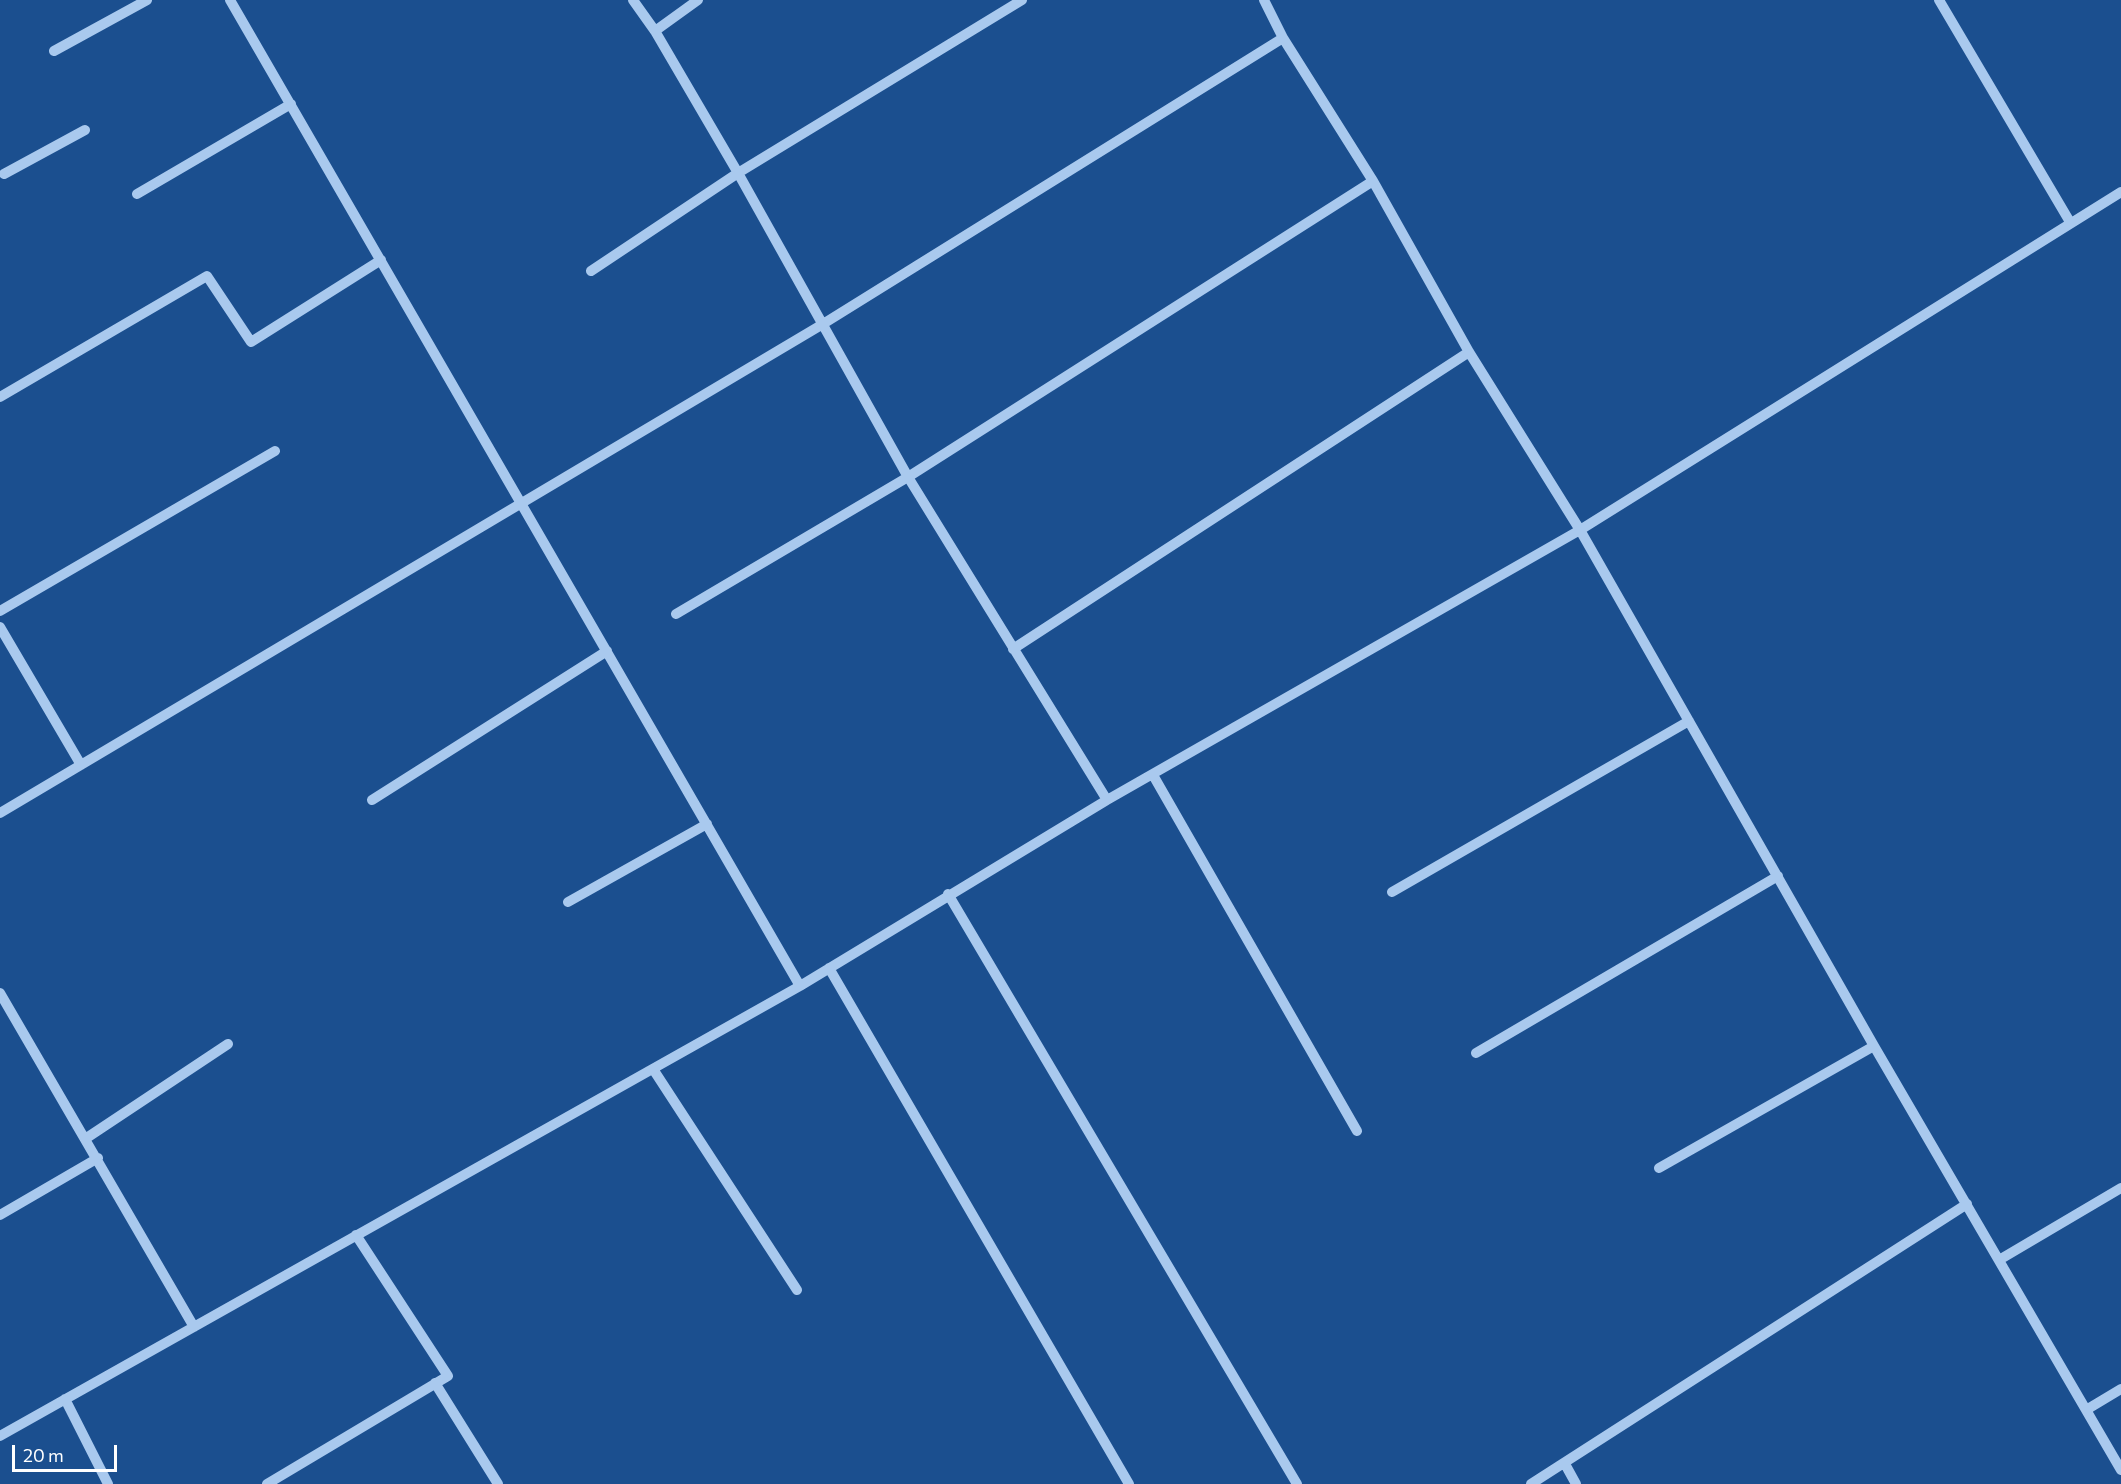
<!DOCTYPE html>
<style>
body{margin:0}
#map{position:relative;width:2121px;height:1484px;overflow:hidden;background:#1b4f8f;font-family:Commissioner,sans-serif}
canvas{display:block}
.scale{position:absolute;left:12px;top:1445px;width:105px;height:27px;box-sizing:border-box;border:3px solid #fff;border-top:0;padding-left:8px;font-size:18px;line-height:21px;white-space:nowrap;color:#fff;-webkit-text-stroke:4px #1b4f8f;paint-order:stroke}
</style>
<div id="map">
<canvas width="2121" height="1484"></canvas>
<div class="scale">20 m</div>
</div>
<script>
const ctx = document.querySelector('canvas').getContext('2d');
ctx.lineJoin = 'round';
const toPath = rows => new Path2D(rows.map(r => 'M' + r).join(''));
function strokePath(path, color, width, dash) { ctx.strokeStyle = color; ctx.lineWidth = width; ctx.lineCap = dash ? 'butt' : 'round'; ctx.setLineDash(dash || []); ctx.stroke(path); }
const minor = toPath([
 [230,0,800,986],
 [633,0,655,31,738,173,908,477,1107,800],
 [1264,0,1283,38,1373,181,1469,352,1580,530,1874,1046,2121,1470],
 [1939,0,2070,222],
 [655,31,698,0],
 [54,51,147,0],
 [4,174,85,130],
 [137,194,291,104],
 [591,271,738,173,1022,0],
 [0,397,207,276,251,342,381,260],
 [0,611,275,451],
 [676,614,908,477,1373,181],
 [0,627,81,765],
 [1013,649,1469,352],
 [1153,775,1357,1131],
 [372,800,607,651],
 [0,813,823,324,1283,38],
 [1392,892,1689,721],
 [948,894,1297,1484],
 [568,902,707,824],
 [829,968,1129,1484],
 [0,993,194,1327],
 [1476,1053,1778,876],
 [653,1069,797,1290],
 [85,1139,228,1044],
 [1659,1168,1874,1046],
 [0,1215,98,1158],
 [1999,1260,2121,1188],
 [435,1383,498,1484],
 [65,1399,108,1484],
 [2086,1410,2121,1389],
 [0,1436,800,986,1107,800,1580,530,2121,192],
 [1565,1464,1576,1484],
 [267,1484,448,1376,356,1235],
 [1531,1484,1967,1204]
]);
strokePath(minor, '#a9c9ee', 10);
</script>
